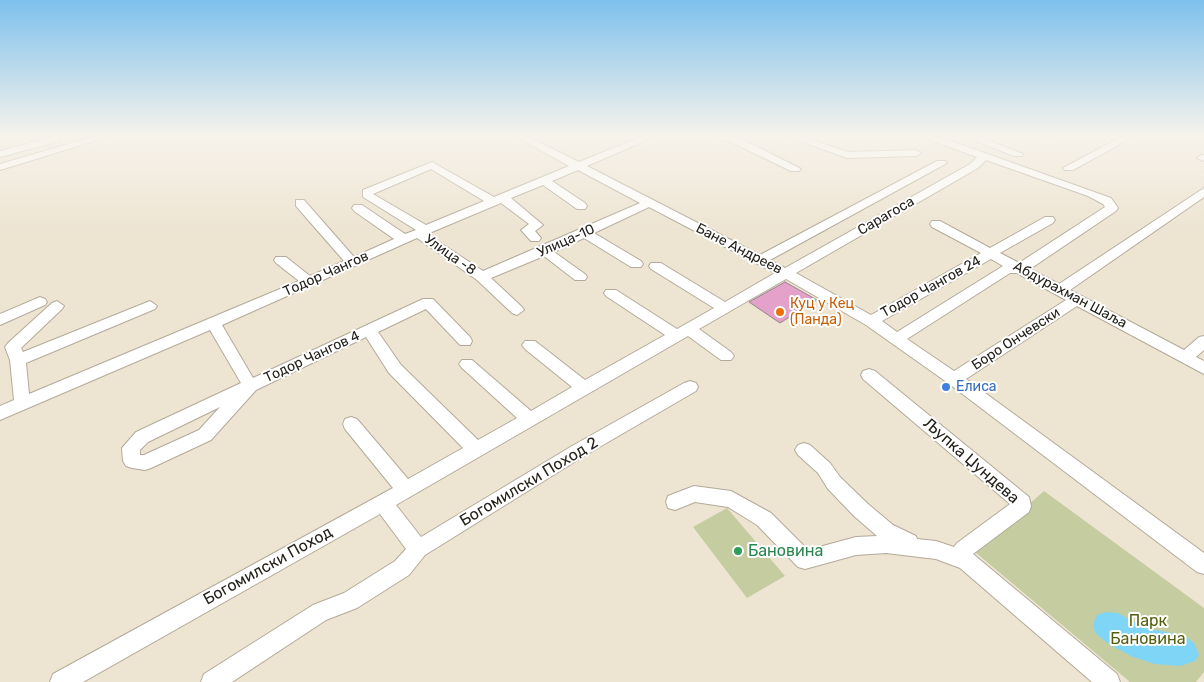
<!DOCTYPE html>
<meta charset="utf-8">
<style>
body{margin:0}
canvas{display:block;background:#ede4d2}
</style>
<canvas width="1204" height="682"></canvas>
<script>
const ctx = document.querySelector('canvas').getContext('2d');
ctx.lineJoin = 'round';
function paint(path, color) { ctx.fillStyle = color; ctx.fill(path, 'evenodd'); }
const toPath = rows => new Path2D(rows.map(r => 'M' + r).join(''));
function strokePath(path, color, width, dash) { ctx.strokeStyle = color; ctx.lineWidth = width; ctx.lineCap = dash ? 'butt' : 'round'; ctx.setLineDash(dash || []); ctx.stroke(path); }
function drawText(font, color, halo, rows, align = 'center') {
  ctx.font = font + ' Rubik,sans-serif'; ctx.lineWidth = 4; ctx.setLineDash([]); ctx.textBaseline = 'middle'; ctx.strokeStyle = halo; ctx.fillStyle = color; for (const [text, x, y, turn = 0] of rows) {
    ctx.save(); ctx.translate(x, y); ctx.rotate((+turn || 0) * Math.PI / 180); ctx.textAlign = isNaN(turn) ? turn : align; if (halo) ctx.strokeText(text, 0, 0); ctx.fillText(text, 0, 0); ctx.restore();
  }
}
const green = toPath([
 [1044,491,1204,608,1204,672,1196,682,1130,682,975,552],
 [727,508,785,576,747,598,693,527]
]);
const water = toPath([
 [1106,612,1118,613,1145,628,1183,635,1194,643,1199,655,1195,661,1180,666,1155,664,1133,657,1110,645,1095,633,1093,624,1097,615]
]);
const building = toPath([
 [785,282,817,300,780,323,749,302,785,282]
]);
const minor = toPath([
 [56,136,60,137,60,141,0,157,0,151,56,136],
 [96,136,111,136,0,170,0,164,96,136],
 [515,136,527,136,579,162,643,136,656,136,587,166,760,255,937,161,945,161,947,163,770,260,785,268,970,164,977,157,924,138,923,136,937,136,1111,198,1118,208,1116,211,1030,269,1059,284,1204,188,1204,197,1070,290,1184,350,1199,337,1204,336,1204,350,1196,357,1204,361,1204,374,1077,306,966,379,1204,553,1204,574,1197,572,948,383,866,325,786,279,699,329,731,352,734,356,731,360,721,360,688,336,396,505,421,537,572,446,684,383,690,381,696,383,698,387,696,391,584,456,425,555,409,575,357,608,326,620,232,682,201,682,204,674,313,605,344,593,395,561,406,549,380,514,83,682,50,682,53,674,393,488,345,429,343,424,345,419,351,417,357,419,408,479,463,448,389,373,366,337,256,390,211,440,151,468,145,470,132,468,126,466,123,461,122,448,136,432,241,383,210,330,0,420,0,406,14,400,10,360,5,347,8,343,52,303,57,301,64,306,62,309,21,348,23,352,145,303,150,301,157,306,155,309,26,363,29,394,299,281,276,263,274,260,276,257,286,257,310,276,344,261,296,206,296,200,304,200,354,257,394,239,354,211,352,208,354,205,362,205,405,234,416,230,363,197,363,190,432,162,494,197,569,166,515,136],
 [986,160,1088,196,1103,204,1105,207,1019,263,1000,253,1053,223,1055,220,1053,217,1045,217,990,248,940,221,932,221,930,224,932,227,981,253,871,315,796,273,978,168,986,160],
 [431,169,484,201,426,225,373,194,431,169],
 [578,170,640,203,483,271,427,234,501,203,529,224,521,230,531,241,539,241,541,238,535,231,543,225,511,198,543,185,577,209,585,209,587,206,585,203,552,181,578,170],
 [649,207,775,273,725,302,661,263,651,263,649,266,651,269,714,308,677,329,616,290,606,290,604,293,606,296,665,335,585,380,535,341,525,341,522,345,525,349,572,387,531,411,472,360,462,360,459,364,462,368,517,418,478,440,401,365,378,332,426,309,460,345,470,345,472,341,470,337,433,299,423,299,253,378,222,325,417,238,477,280,512,313,517,315,524,310,522,307,491,278,544,256,575,280,585,280,587,277,585,274,554,252,584,238,631,267,641,267,643,264,641,261,594,233,649,207],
 [991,259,1003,266,897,332,882,321,991,259],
 [1010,273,1017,273,1066,300,954,371,907,339,1010,273],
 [220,407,199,430,144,455,140,455,140,450,148,442,220,407],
 [711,136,740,138,801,169,799,171,791,171,733,143,711,136],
 [786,136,800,136,848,152,916,150,921,153,916,156,847,158,786,136],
 [963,136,977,136,1023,154,1022,156,1014,156,963,136],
 [1039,136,1052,136,1053,137,1048,140,1039,136],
 [1123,136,1135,136,1073,170,1065,170,1063,168,1123,136],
 [1202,155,1204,155,1204,161,1197,158,1202,155],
 [40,297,45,299,47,302,45,305,0,325,0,314,40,297],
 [869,369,875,371,1029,497,1031,506,1029,512,973,554,1117,674,1120,682,1092,682,960,568,936,559,886,553,856,555,805,569,798,567,757,525,728,507,695,502,675,510,668,508,666,502,668,496,694,486,731,491,771,513,808,550,856,537,877,536,854,516,828,489,818,473,798,455,795,450,798,445,804,443,810,445,830,463,840,477,868,504,893,525,916,536,917,539,936,541,954,547,957,543,1010,504,863,379,861,375,863,371,869,369]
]);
const markers = [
 [780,312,5,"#e8710a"],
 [946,387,5,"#3f7fe0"],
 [738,551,5,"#2e9e5b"]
];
const streetNames = [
 ["Сарагоса",886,216,-30],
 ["Улица-10",566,241,-24],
 ["Бане Андреев",739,249,27],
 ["Улица -8",450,255,35],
 ["Тодор Чангов",326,274,-24],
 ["Тодор Чангов 24",931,287,-29],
 ["Абдурахман Шаља",1070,295,28],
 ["Боро Ончевски",1016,339,-33],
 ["Тодор Чангов 4",312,357,-25]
];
const foodNames = [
 ["Куц у Кец",790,304],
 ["(Панда)",790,320]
];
const shopNames = [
 ["Елиса",956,387]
];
const nearStreetnames = [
 ["Љупка Џундева",971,461,41],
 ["Богомилски Поход 2",529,482,-31],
 ["Богомилски Поход",268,566,-29]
];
const nearLeisurenames = [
 ["Бановина",748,551]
];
const nearParknames = [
 ["Парк",1148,621],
 ["Бановина",1148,639]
];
paint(green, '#c5cda0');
paint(water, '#7fd5f5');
paint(building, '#e4a1c9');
strokePath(building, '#94828c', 1);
strokePath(minor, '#b3aa99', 2);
paint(minor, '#fff');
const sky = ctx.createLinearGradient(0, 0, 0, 231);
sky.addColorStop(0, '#7ec1ed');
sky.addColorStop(0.59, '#f7f3eb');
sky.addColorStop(1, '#f7f3eb00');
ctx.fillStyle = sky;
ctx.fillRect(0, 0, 1204, 231);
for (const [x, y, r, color] of markers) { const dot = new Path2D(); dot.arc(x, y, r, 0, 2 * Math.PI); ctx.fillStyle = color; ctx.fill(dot); strokePath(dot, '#fff', 2); }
drawText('14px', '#25221b', '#fff', streetNames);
drawText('14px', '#c56008', '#fff', foodNames, 'left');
drawText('14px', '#366cbe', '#fff', shopNames, 'left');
drawText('16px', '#25221b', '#fff', nearStreetnames);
drawText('16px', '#27864d', '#fff', nearLeisurenames, 'left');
drawText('16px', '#555e0c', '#fff', nearParknames);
</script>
